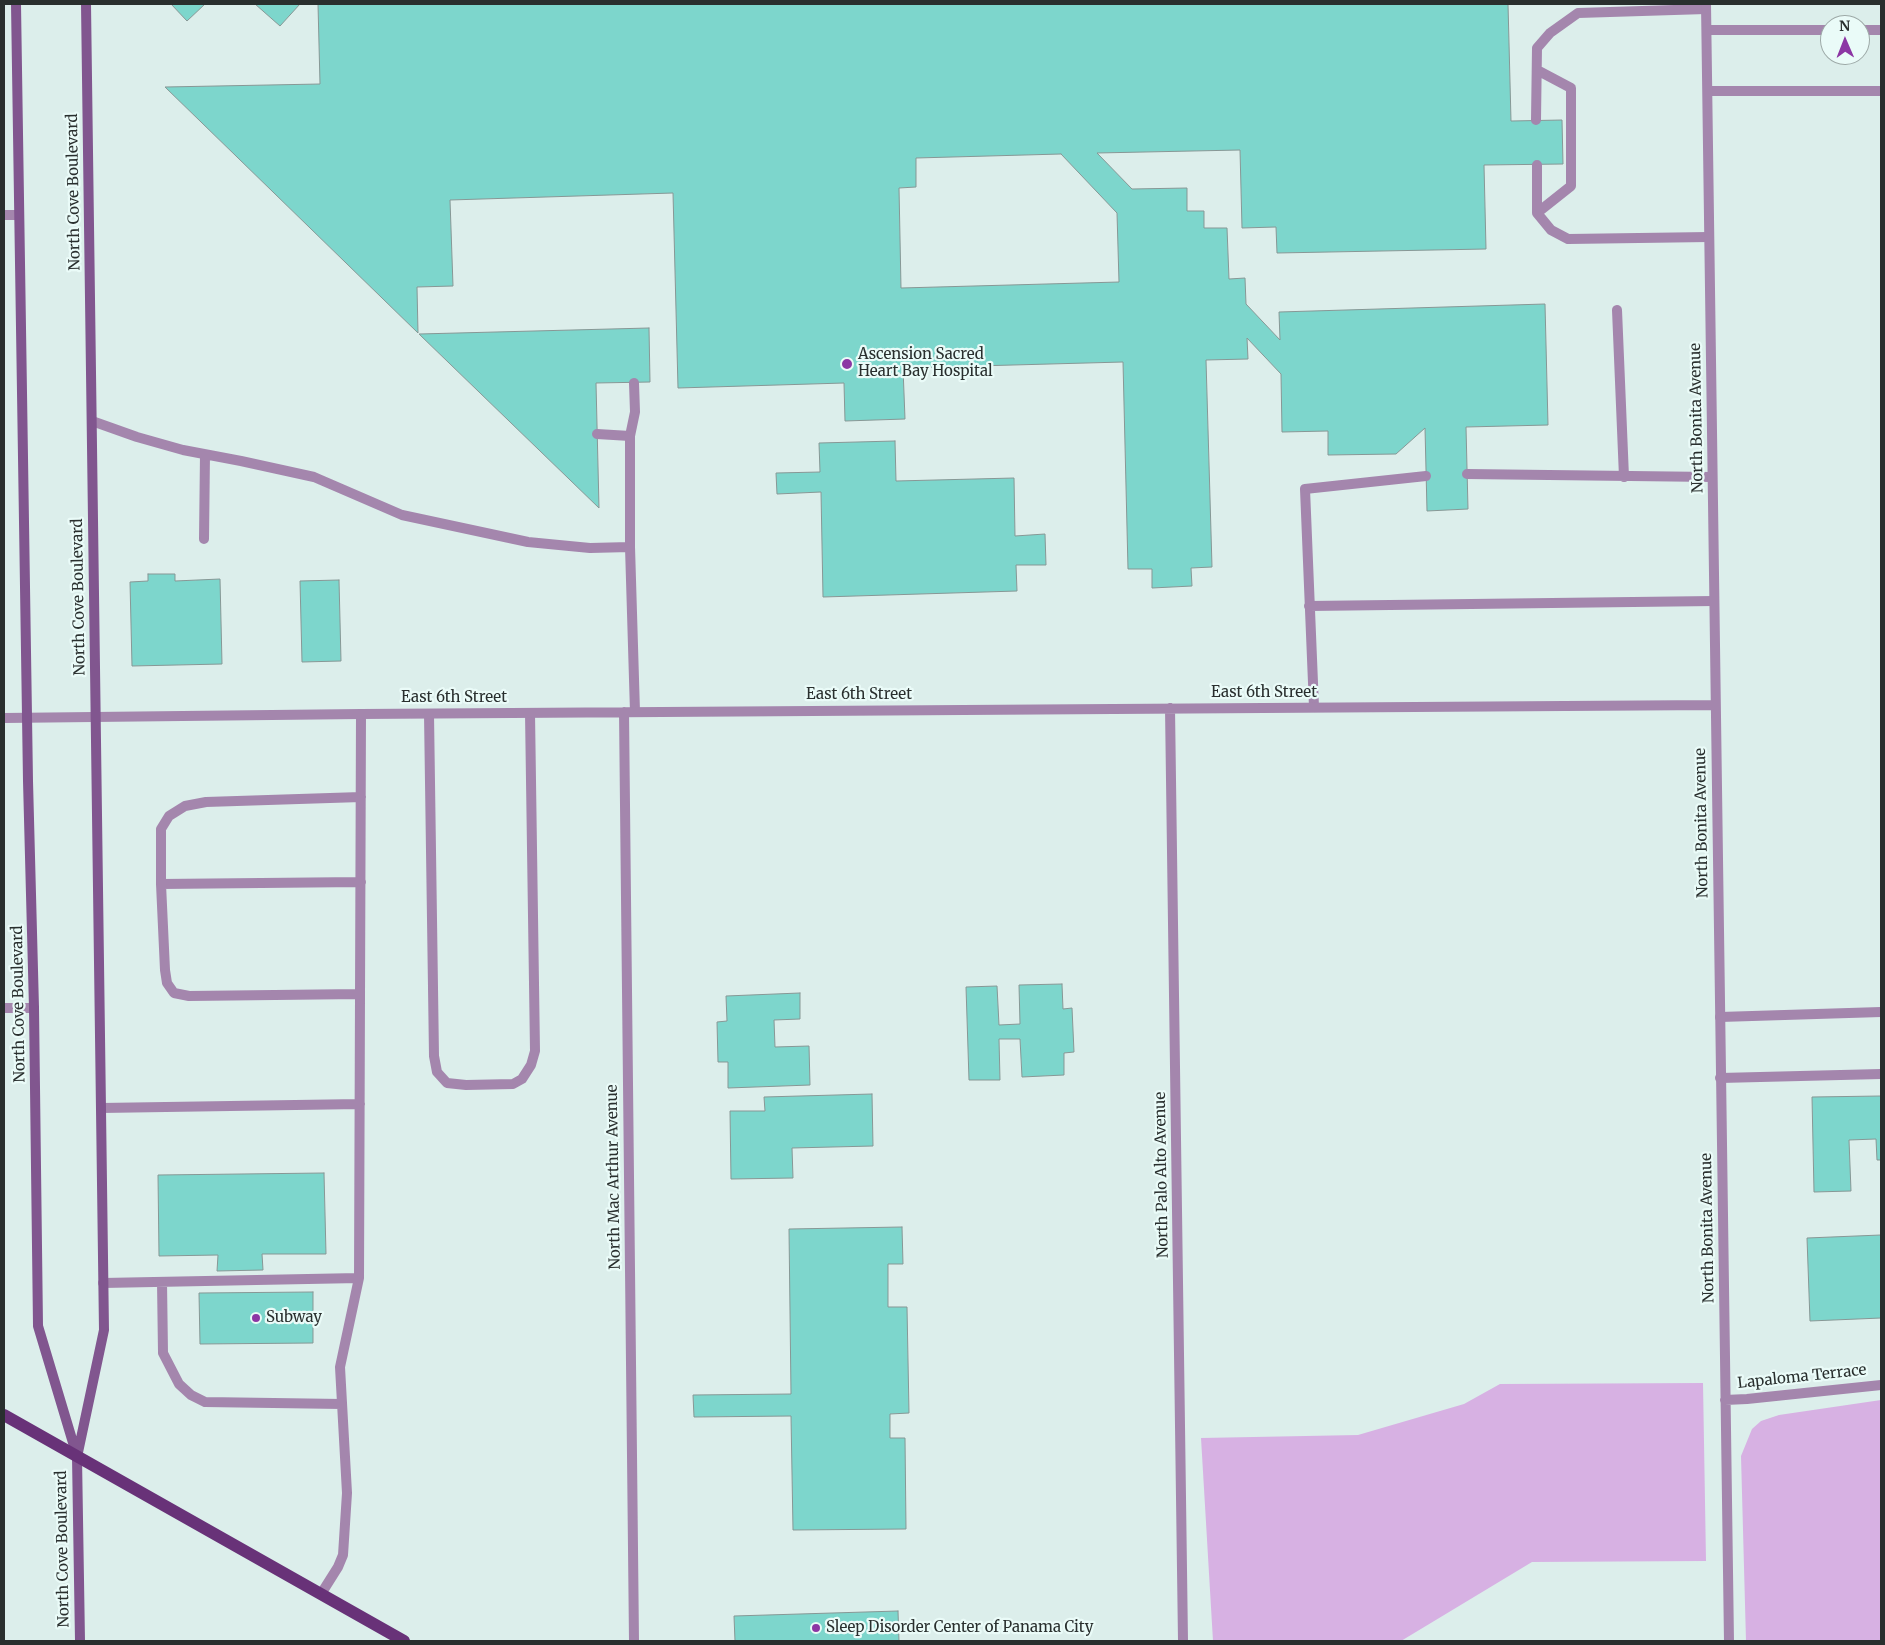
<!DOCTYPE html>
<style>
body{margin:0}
#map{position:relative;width:1885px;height:1645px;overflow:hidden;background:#dceeeb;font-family:Merriweather,serif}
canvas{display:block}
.frame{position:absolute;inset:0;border:5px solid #292f2e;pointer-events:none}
.north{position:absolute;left:1820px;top:15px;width:50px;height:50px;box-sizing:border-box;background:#eafbf8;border:1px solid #9da9a7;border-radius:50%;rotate:359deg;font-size:14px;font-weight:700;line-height:20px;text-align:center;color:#292f2e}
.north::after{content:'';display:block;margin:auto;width:18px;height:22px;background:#8c36a4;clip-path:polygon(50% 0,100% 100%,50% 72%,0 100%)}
</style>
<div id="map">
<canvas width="1885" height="1645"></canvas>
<div class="frame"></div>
<div class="north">N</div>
</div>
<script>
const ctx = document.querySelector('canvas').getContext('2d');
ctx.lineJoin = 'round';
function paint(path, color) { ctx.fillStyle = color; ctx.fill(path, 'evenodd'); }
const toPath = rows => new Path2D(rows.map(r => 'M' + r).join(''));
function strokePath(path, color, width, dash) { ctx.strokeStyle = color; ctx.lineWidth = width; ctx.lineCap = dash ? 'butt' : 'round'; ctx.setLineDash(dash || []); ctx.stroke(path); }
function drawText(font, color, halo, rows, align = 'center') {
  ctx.font = font + ' Merriweather,serif'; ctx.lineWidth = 4.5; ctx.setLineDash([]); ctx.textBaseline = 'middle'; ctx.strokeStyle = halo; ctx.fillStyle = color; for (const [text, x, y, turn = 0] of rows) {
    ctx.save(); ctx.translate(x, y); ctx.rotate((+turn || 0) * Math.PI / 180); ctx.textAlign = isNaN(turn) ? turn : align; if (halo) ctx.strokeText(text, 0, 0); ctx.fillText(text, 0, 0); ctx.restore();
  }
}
const green = toPath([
 [1703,1383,1706,1561,1532,1562,1401,1641,1213,1641,1201,1438,1358,1435,1464,1404,1500,1384],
 [1881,1400,1881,1641,1746,1641,1741,1456,1752,1429,1761,1421,1779,1415]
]);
const building = toPath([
 [171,4,205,4,187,21,171,4],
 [255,4,300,4,280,26,255,4],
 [318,4,1508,4,1511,121,1562,120,1563,164,1484,165,1486,249,1277,253,1276,227,1242,228,1240,150,1097,153,1132,189,1187,188,1187,211,1204,211,1204,228,1227,228,1229,279,1245,278,1246,304,1280,340,1279,312,1545,304,1548,425,1466,427,1468,509,1427,511,1425,428,1396,454,1328,455,1328,431,1282,432,1281,374,1247,338,1248,359,1206,360,1212,567,1191,568,1192,586,1152,588,1152,569,1128,569,1123,362,903,368,905,419,845,421,844,383,678,388,673,193,450,200,453,286,417,287,418,333,165,87,320,84,318,4],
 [1061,154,1117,213,1119,282,901,288,899,188,916,187,916,158,1061,154],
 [649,328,650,382,596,383,599,508,419,334,649,328],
 [895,441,896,481,1014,478,1015,536,1045,534,1046,565,1016,565,1017,591,823,597,821,492,777,494,776,473,820,472,819,443,895,441],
 [148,574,175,574,175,581,220,579,222,664,132,666,130,582,148,581,148,574],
 [339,580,341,661,302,662,300,581,339,580],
 [1062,984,1063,1009,1072,1008,1074,1052,1064,1053,1064,1075,1022,1077,1020,1039,999,1039,1000,1080,969,1080,966,987,997,986,999,1025,1020,1024,1019,985,1062,984],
 [800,993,800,1019,774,1020,775,1047,809,1046,810,1085,728,1088,728,1062,718,1062,717,1022,727,1021,726,996,800,993],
 [872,1094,873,1146,792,1148,793,1178,731,1179,730,1111,765,1111,764,1097,872,1094],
 [1881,1096,1881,1160,1877,1160,1876,1139,1849,1140,1851,1191,1814,1192,1812,1097,1881,1096],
 [324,1173,326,1254,262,1254,263,1270,217,1271,218,1255,159,1256,158,1175,324,1173],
 [902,1227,903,1264,888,1264,888,1307,907,1307,909,1413,890,1414,890,1438,905,1438,906,1529,793,1530,791,1416,694,1417,693,1395,791,1394,789,1229,902,1227],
 [1881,1235,1881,1318,1810,1321,1807,1238,1881,1235],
 [313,1292,313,1343,200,1344,199,1293,313,1292],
 [898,1611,899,1641,735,1641,734,1616,898,1611]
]);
const lane = toPath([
 [1707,30,1830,30],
 [1860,30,1881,30],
 [1537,70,1571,88,1571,186,1537,213],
 [1708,91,1881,91],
 [1536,120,1537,48,1550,33,1578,13,1706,9],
 [1537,165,1537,213,1551,230,1568,239,1709,237],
 [1617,310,1624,477],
 [634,383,635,412,630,436,630,547,635,712],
 [92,421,137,437,183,450,241,461,314,477,402,515,528,542,590,548,630,547],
 [597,434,630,436],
 [1467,474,1712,477],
 [204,539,205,454],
 [1309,606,1714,601],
 [1314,707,1305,489,1426,476],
 [429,714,434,1056,437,1072,447,1083,466,1085,513,1084,522,1079,531,1065,535,1051,530,713],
 [161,884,161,829,169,816,185,806,206,802,361,797],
 [360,994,189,996,174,993,167,983,165,970,161,884,361,882],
 [4,1008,34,1008],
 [1720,1017,1881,1012],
 [1720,1078,1881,1074],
 [101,1108,360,1104],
 [162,1282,163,1353,179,1384,191,1395,205,1402,342,1404],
 [103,1283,359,1278],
 [321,1594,338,1567,343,1555,347,1493,340,1367,359,1278,361,714]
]);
const street = toPath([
 [1706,4,1729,1641],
 [4,215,18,215],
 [1170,708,1183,1641],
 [624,712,634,1641],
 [4,718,361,714,1715,705],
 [1725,1400,1747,1399,1881,1385]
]);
const secondary = toPath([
 [16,4,28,781,34,1008,38,1326,77,1456],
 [80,1641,77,1457,104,1330,86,4]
]);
const primary = toPath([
 [4,1415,404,1641]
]);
const markers = [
 [847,364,6,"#8c36a4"],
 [256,1318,5,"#8c36a4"],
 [816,1628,5,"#8c36a4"]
];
const streetNames = [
 ["North Cove Boulevard",74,192,-91],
 ["North Bonita Avenue",1697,418,-91],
 ["North Cove Boulevard",79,597,-91],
 ["East 6th Street",1264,693],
 ["East 6th Street",859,695],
 ["East 6th Street",454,698],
 ["North Bonita Avenue",1702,823,-91],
 ["North Cove Boulevard",19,1004,-91],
 ["North Palo Alto Avenue",1162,1175,-91],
 ["North Mac Arthur Avenue",614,1177,-91],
 ["North Bonita Avenue",1708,1228,-91],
 ["Lapaloma Terrace",1802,1377,-6],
 ["North Cove Boulevard",63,1549,-91]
];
const poiNames = [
 ["Ascension Sacred",858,355],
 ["Heart Bay Hospital",858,372],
 ["Subway",266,1318],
 ["Sleep Disorder Center of Panama City",826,1628]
];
paint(green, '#d7b1e3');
paint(building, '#7dd6cc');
strokePath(building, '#879795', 1);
strokePath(lane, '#a486ad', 10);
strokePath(street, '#a486ad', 10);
strokePath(secondary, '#81568f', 10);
strokePath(primary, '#683278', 12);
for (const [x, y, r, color] of markers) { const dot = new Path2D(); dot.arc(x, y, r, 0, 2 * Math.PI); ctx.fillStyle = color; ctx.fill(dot); strokePath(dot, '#eafbf8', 2); }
drawText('15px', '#292f2e', '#eafbf8', streetNames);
drawText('15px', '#292f2e', '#eafbf8', poiNames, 'left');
</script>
